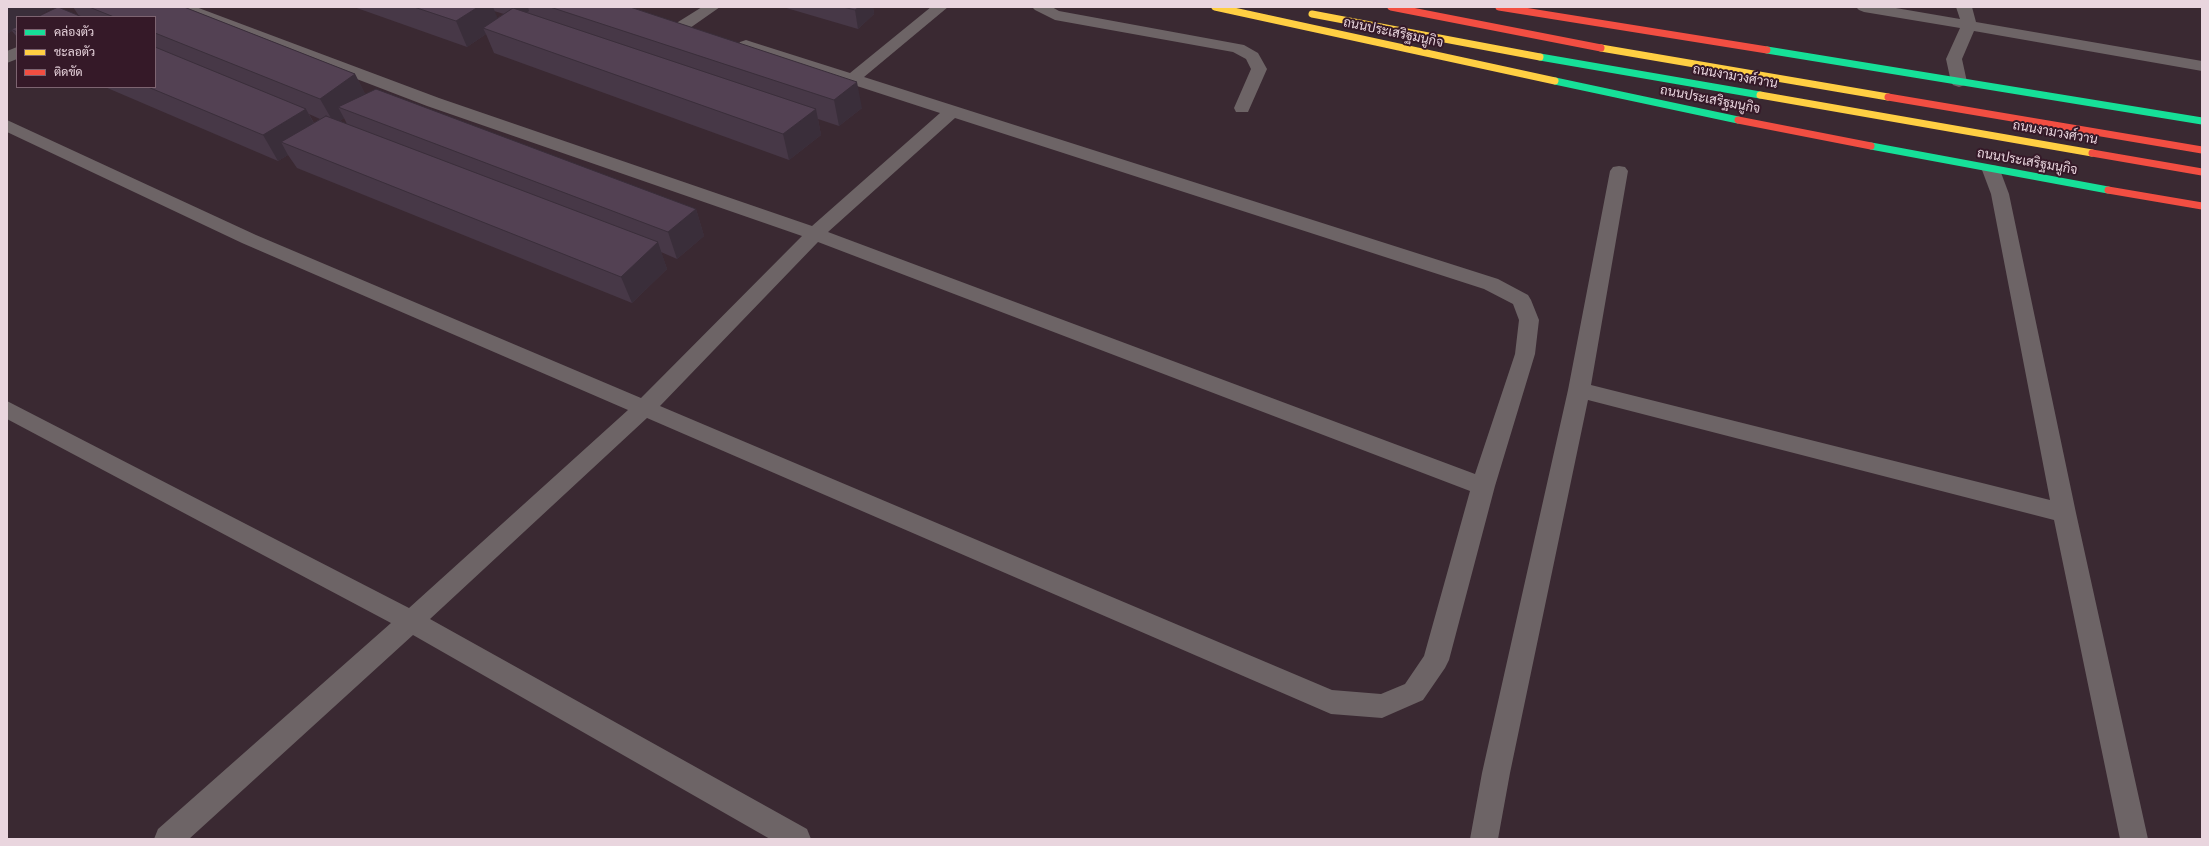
<!DOCTYPE html>
<meta charset="utf-8">
<style>
body{margin:0}
#map{position:relative;width:2209px;height:846px;overflow:hidden;background:#3a2932;font-family:Spectral,Sarabun,serif}
canvas{display:block}
.frame{position:absolute;inset:0;border:8px solid #e9d5de;pointer-events:none}
.legend{position:absolute;left:16px;top:16px;width:140px;height:72px;box-sizing:border-box;background:#351928;border:1px solid #7d6471;margin:0;padding:5px 7px;list-style:none;font-size:12px;color:#e9d5de}
.legend li{display:flex;align-items:center;gap:8px;height:20px}
.legend b{width:20px;border:1px solid #7d6471}
</style>
<div id="map">
<canvas width="2209" height="846"></canvas>
<div class="frame"></div>
<ul class="legend">
<li><b style="height:5px;background:#16e098"></b>คล่องตัว</li>
<li><b style="height:5px;background:#ffcf43"></b>ชะลอตัว</li>
<li><b style="height:5px;background:#f24e42"></b>ติดขัด</li>
</ul>
</div>
<script>
const ctx = document.querySelector('canvas').getContext('2d');
ctx.lineJoin = 'round';
const toPath = rows => new Path2D(rows.map(r => 'M' + r).join(''));
function paint(path, color) { ctx.fillStyle = color; ctx.fill(path, 'evenodd'); }
function strokePath(path, color, width, dash) { ctx.strokeStyle = color; ctx.lineWidth = width; ctx.lineCap = dash ? 'butt' : 'round'; ctx.setLineDash(dash || []); ctx.stroke(path); }
function drawText(font, color, halo, rows, align = 'center') {
  ctx.font = font + ' Spectral,Sarabun,serif'; ctx.lineWidth = 4; ctx.setLineDash([]); ctx.textBaseline = 'middle'; ctx.strokeStyle = halo; ctx.fillStyle = color; for (const [text, x, y, turn = 0] of rows) {
    ctx.save(); ctx.translate(x, y); ctx.rotate((+turn || 0) * Math.PI / 180); ctx.textAlign = isNaN(turn) ? turn : align; if (halo) ctx.strokeText(text, 0, 0); ctx.fillText(text, 0, 0); ctx.restore();
  }
}
const lane = toPath([
 [1032,7,1052,7,1059,11,1244,45,1258,53,1267,69,1248,112,1236,112,1234,108,1251,69,1246,59,1233,52,1055,20,1035,10,1032,7],
 [1856,7,1890,7,1960,19,1956,7,1972,7,1976,22,2202,61,2202,71,1974,31,1962,59,1967,82,1965,85,1959,87,1953,85,1951,82,1946,59,1960,28,1864,12,1859,10,1856,7],
 [1991,165,1997,166,2000,170,2009,194,2076,513,2148,839,2120,839,2054,520,1588,400,1510,773,1498,839,1470,839,1482,773,1568,390,1610,171,1613,167,1619,166,1625,167,1628,171,1591,385,2050,500,1991,194,1982,170,1985,166,1991,165]
]);
const street = toPath([
 [174,7,196,7,439,98,812,226,940,113,740,48,738,45,740,42,746,40,752,42,850,73,931,7,948,7,864,77,1498,279,1528,295,1531,300,1539,320,1535,354,1495,486,1449,660,1445,668,1423,700,1391,714,1382,718,1331,714,647,418,430,619,807,829,811,839,770,839,413,635,189,839,154,839,158,829,391,623,7,419,7,401,409,608,628,410,242,243,7,132,7,120,256,235,641,398,802,236,427,106,177,10,174,7],
 [955,118,1484,289,1513,304,1519,320,1515,354,1475,474,828,232,955,118],
 [818,242,1470,491,1424,656,1405,684,1381,694,1332,690,660,406,818,242],
 [702,7,720,7,690,28,678,28,676,25,678,22,702,7],
 [17,47,17,59,7,63,7,51,17,47]
]);
const fast = toPath([
 [1767,50,2202,121],
 [1540,57,1760,95],
 [1555,81,1738,120],
 [1871,146,2108,190]
]);
const slow = toPath([
 [1215,7,1555,81],
 [1312,14,1540,57],
 [1601,48,1888,97],
 [1760,95,2092,153]
]);
const jam = toPath([
 [1391,7,1601,48],
 [1499,7,1767,50],
 [1888,97,2202,150],
 [1738,120,1871,146],
 [2092,153,2202,172],
 [2108,190,2202,206]
]);
const wall = toPath([
 [7,7,54,7,36,17,17,17,17,37,12,31,7,34],
 [73,7,184,7,355,74,365,94,696,209,704,236,677,259,661,252,667,269,632,303,297,168,288,155,278,161,105,87,155,87,155,17,37,17,79,16],
 [309,114,320,119,314,123],
 [344,118,347,124,340,121],
 [354,7,630,7,862,108,839,126,818,119,821,135,789,160,494,53,486,34,467,47],
 [494,11,504,14,497,18],
 [783,7,873,7,874,14,858,29]
]);
const shadedWall = toPath([
 [9,7,54,7,36,17,17,17,17,28,11,29,12,31,7,34,7,8],
 [478,7,493,7,500,24,483,28,486,34,467,47,456,21],
 [514,7,528,7,529,11,518,19],
 [859,7,873,7,874,14,858,29,855,10],
 [355,74,368,100,338,107,344,118,335,125,320,99],
 [857,82,862,108,839,126,834,100],
 [306,109,320,135,281,142,288,155,278,161,263,135],
 [816,109,821,135,789,160,783,134],
 [696,209,704,236,677,259,668,232],
 [658,242,667,269,632,303,621,277]
]);
const building = toPath([
 [58,7,82,17,37,17,58,7],
 [89,7,184,7,355,74,320,99,155,33,155,17,114,17,89,7],
 [414,7,478,7,456,21,414,7],
 [550,7,630,7,857,82,834,100,550,7],
 [843,7,859,7,855,10,843,7],
 [513,8,816,109,783,134,483,28,513,8],
 [17,27,17,32,11,29,17,27],
 [155,47,306,109,263,135,148,87,155,87,155,47],
 [376,89,696,209,668,232,338,107,376,89],
 [326,116,658,242,621,277,281,142,326,116]
]);
const farStreetnames = [
 ["ถนนประเสริฐมนูกิจ",1393,34,12],
 ["ถนนงามวงศ์วาน",1735,78,10],
 ["ถนนประเสริฐมนูกิจ",1710,101,11],
 ["ถนนงามวงศ์วาน",2055,134,10],
 ["ถนนประเสริฐมนูกิจ",2027,163,10]
];
paint(lane, '#6d6466');
paint(street, '#6d6466');
strokePath(fast, '#16e098', 7);
strokePath(slow, '#ffcf43', 7);
strokePath(jam, '#f24e42', 7);
paint(wall, '#473847');
paint(shadedWall, '#3a2e3a');
paint(building, '#534153');
strokePath(building, '#3a2e3a', 1);
drawText('13px', '#e9d5de', '#351928', farStreetnames);
</script>
